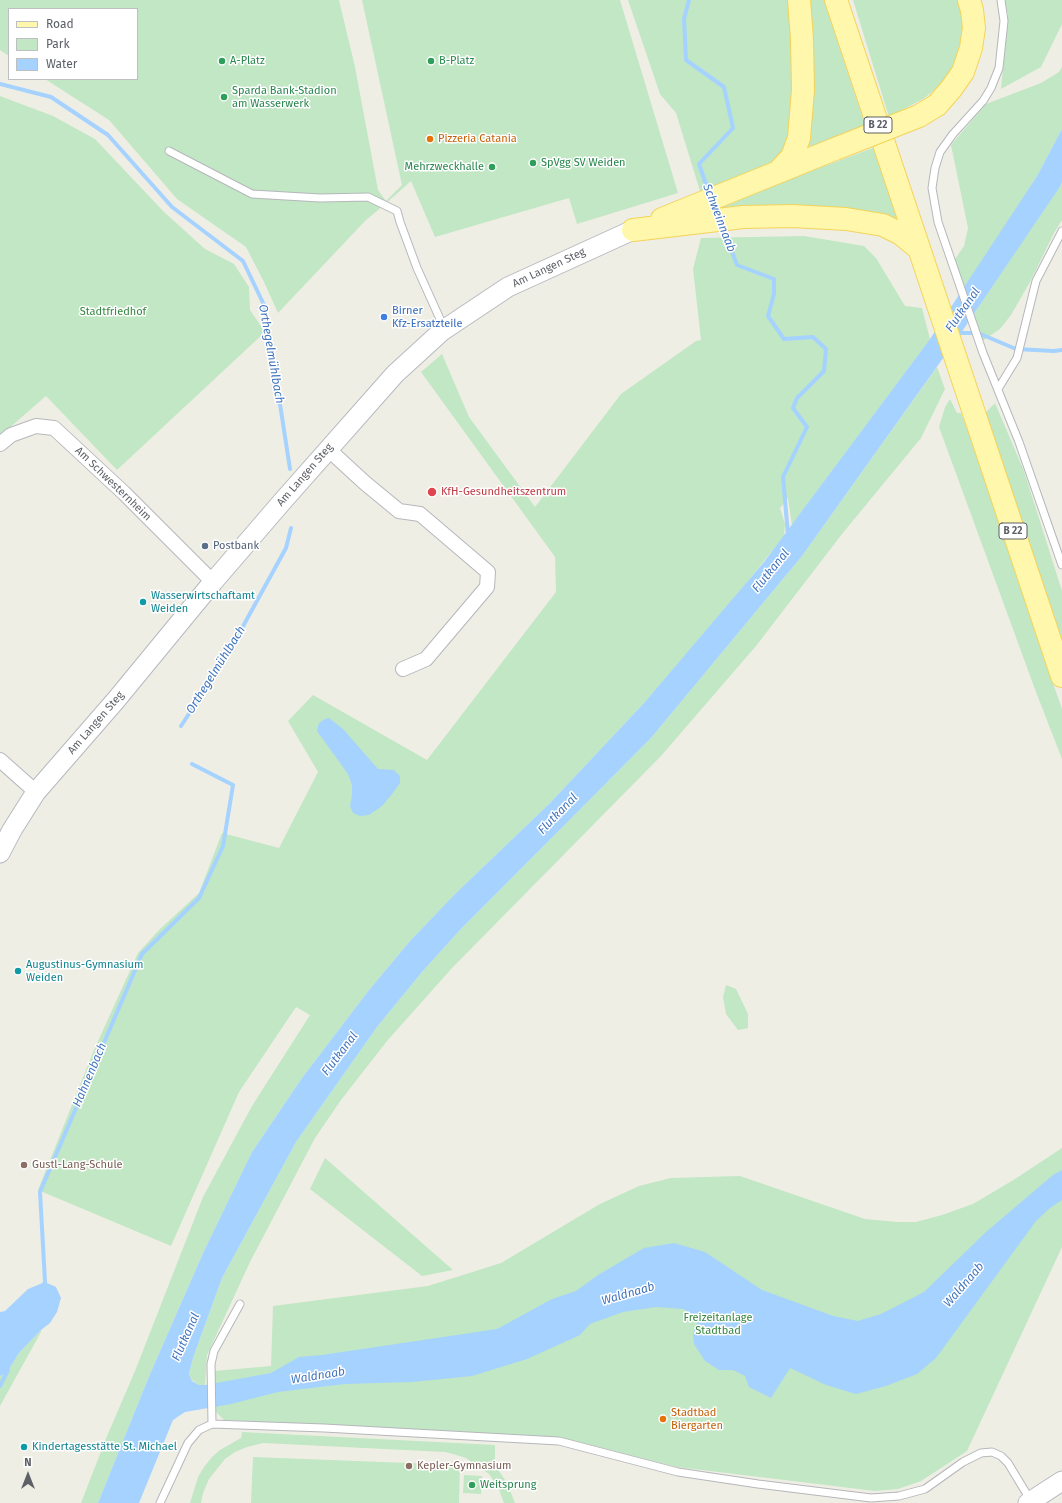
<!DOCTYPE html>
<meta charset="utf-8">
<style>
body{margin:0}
#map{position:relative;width:1062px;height:1503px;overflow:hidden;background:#efeee5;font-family:"Fira Sans",sans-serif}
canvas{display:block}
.legend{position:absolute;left:8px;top:8px;width:130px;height:72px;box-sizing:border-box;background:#fff;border:1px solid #bebfc2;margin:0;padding:5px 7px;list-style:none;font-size:12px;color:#5d6066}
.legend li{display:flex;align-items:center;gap:8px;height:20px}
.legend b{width:20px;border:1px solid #bebfc2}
.north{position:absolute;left:8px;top:1455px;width:40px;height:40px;-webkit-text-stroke:3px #fff;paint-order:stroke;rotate:0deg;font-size:11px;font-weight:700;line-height:16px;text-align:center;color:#5d6066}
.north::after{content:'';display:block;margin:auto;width:14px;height:18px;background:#5d6066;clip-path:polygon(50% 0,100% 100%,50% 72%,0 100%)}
</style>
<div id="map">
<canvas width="1062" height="1503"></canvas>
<ul class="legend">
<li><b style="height:5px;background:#fff7ab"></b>Road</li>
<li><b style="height:11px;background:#c1e7c4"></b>Park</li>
<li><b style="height:11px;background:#a6d2ff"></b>Water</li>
</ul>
<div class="north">N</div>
</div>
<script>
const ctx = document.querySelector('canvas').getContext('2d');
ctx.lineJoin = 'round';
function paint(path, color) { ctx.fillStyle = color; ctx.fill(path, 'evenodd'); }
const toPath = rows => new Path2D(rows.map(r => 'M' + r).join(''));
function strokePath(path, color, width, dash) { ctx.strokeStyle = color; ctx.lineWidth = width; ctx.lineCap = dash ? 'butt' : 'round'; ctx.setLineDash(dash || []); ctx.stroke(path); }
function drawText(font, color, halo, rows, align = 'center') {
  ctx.font = font + ' "Fira Sans",sans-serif'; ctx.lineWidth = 3; ctx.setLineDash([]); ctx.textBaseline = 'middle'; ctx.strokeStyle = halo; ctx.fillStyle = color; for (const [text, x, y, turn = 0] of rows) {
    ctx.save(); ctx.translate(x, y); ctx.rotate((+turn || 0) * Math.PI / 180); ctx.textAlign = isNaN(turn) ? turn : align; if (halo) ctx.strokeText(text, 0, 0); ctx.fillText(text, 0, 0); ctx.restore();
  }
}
const green = toPath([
 [0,0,339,0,355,67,378,190,386,201,402,185,362,0,620,0,678,193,577,224,569,198,435,237,411,181,384,205,365,221,278,313,264,282,246,247,177,199,109,120,45,79,137,79,137,9,9,9,9,56,0,50],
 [628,0,793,0,795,115,785,154,771,164,700,191,676,113,660,94],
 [806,0,824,0,865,125,813,147,808,145,808,142],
 [853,0,959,0,963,11,963,38,958,61,947,80,923,99,889,117],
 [1004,0,1062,0,1062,24,1041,67,1001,89,1008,14],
 [1062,67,1062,129,1037,176,964,289,955,259,964,246,968,228,951,145,986,104,1041,83,1059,72],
 [0,96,53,116,95,139,164,212,205,249,234,264,249,287,250,310,265,332,117,470,46,396,0,436],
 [873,148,897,216,894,222,711,212,798,176],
 [1062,182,1062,220,1054,233,1030,282,1011,315,1000,329,982,341,974,314],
 [804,236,864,246,876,258,905,306,922,308,930,339,792,525,788,498,780,508,785,524,784,536,735,597,644,703,549,804,455,894,410,941,369,990,302,1078,252,1152,204,1251,150,1374,98,1503,81,1503,107,1436,135,1371,203,1197,252,1106,310,1015,296,1007,239,1092,171,1246,38,1190,94,1050,138,953,160,929,199,893,222,833,279,848,318,772,288,721,313,695,427,760,556,592,555,557,421,372,442,354,469,417,535,507,621,394,696,341,701,340,693,269,701,238],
 [937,367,945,389,921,438,842,534,756,646,661,756,452,968,387,1041,341,1100,315,1138,250,1262,207,1355,205,1385,199,1385,192,1380,189,1374,193,1358,222,1278,296,1142,377,1027,422,972,459,931,651,738,802,556],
 [950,399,957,413,961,413,973,444,1047,666,1062,709,1062,759,1036,692,939,427,945,407],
 [995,403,1024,471,1062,591,1062,648,983,415],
 [726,985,736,989,748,1014,748,1028,738,1030,726,1014,723,997],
 [1062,1148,1062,1247,967,1451,921,1481,898,1489,875,1491,677,1467,563,1438,224,1420,216,1412,214,1405,215,1371,271,1366,273,1306,428,1286,501,1263,600,1204,639,1186,671,1178,740,1176,865,1219,898,1222,916,1222,942,1215,973,1204,1015,1179],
 [325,1158,453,1270,422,1276,310,1189],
 [41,1330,41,1332,0,1406,0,1376,6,1374,19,1353],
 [242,1432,495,1445,495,1465,507,1483,515,1503,504,1503,498,1487,489,1474,466,1458,453,1454,445,1452,263,1443,247,1447,235,1452,225,1459,209,1479,203,1493,201,1503,190,1503,198,1477,204,1467,212,1457,220,1450,241,1438],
 [253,1457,460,1465,459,1503,251,1503],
 [464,1475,482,1476,481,1494,463,1493]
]);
const water = toPath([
 [1062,129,1062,182,1059,188,961,333,802,556,651,738,459,931,422,972,377,1027,296,1142,222,1278,193,1358,189,1374,192,1381,199,1385,205,1385,271,1373,299,1357,322,1355,497,1329,552,1299,576,1291,598,1275,644,1248,674,1243,705,1252,762,1290,833,1316,858,1321,881,1314,924,1292,986,1232,1053,1175,1062,1170,1062,1200,1050,1208,1036,1221,936,1358,917,1374,886,1386,856,1394,826,1385,790,1368,771,1398,749,1387,745,1376,733,1370,719,1370,705,1361,694,1344,693,1334,696,1325,701,1319,683,1309,656,1307,623,1312,590,1324,580,1335,527,1359,472,1376,412,1382,345,1384,278,1392,231,1404,185,1412,173,1420,139,1503,98,1503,150,1374,204,1251,252,1152,302,1078,369,990,410,941,455,894,549,804,644,703,764,562,930,339,1037,176],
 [329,718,343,729,378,769,394,770,400,776,400,783,392,794,382,806,369,815,360,816,353,813,350,806,352,795,352,785,348,774,317,731,319,723,325,719],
 [45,1282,56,1287,61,1298,57,1312,50,1323,41,1330,19,1353,6,1374,0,1376,0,1312,5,1311,28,1289]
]);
const stream = toPath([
 [689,0,684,19,686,60,724,87,733,128,699,164,709,193],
 [0,84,51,97,108,135,172,207,243,261,265,307,290,469],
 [722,225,737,265,774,279,774,294,768,316,784,339,813,337,826,349,824,371,797,398,793,408,807,427,783,477,788,535],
 [961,333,978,333,1016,349,1054,351,1062,350],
 [181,726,225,659,286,548,291,528],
 [43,1286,45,1282,40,1192,142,954,199,898,223,846,233,785,192,764],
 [0,1386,8,1370]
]);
const lane = toPath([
 [1001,0,1004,21,999,68,991,88,983,101,953,134,940,152,935,168,932,188,938,222,983,353,1019,442,1062,565],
 [169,151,252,194,320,198,368,197,397,211,400,222,417,268,440,319,442,329],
 [998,389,1017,358,1036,281,1062,231],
 [212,1424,211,1364,214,1351,240,1304],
 [160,1503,188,1443,199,1430,212,1424,324,1428,559,1441,678,1472,758,1484,871,1498,899,1496,925,1489,963,1462,981,1453,992,1452,1001,1456,1008,1463,1031,1501]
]);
const street = toPath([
 [0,444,11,435,36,426,54,428,124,493,213,582],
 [328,449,365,483,399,511,420,514,488,572,487,587,426,659,403,669],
 [0,760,36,792]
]);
const secondary = toPath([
 [0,853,12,830,36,792,116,700,213,582,281,503,395,374,442,331,508,287,633,230],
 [1028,1503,1062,1481]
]);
const primary = toPath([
 [836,0,1062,676],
 [937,105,951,89,963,72,971,48,974,28,972,10,969,0],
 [778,172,792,157,799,138,803,90,802,39,799,0],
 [662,219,835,149],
 [633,230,743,217,792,216,846,219,883,225,901,234,918,248]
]);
const primaryBridge = toPath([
 [835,149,919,116,937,105]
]);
const markers = [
 [222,61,4,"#2e9e5b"],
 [431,61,4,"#2e9e5b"],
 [224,97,4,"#2e9e5b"],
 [430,139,4,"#e8710a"],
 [533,163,4,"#2e9e5b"],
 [492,167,4,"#2e9e5b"],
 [384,317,4,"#3f7fe0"],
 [432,492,5,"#e0444e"],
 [205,546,4,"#5c6f8a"],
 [143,602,4,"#0f9aa8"],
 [18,971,4,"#0f9aa8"],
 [24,1165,4,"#8d6e63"],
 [663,1419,4,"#e8710a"],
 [24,1447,4,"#0f9aa8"],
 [409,1466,4,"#8d6e63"],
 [472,1485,4,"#2e9e5b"]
];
const shields = [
 [878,125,28],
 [1013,531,28]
];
const shieldNames = [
 ["B 22",878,125],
 ["B 22",1013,531]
];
const leisureNames = [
 ["A-Platz",230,61],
 ["B-Platz",439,61],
 ["Sparda Bank-Stadion",232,91],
 ["am Wasserwerk",232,104],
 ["SpVgg SV Weiden",541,163],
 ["Mehrzweckhalle",484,167,"right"],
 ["Weitsprung",480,1485]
];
const foodNames = [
 ["Pizzeria Catania",438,139],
 ["Stadtbad",671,1413],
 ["Biergarten",671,1426]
];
const streetNames = [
 ["Am Langen Steg",549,268,-25],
 ["Am Langen Steg",305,475,-49],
 ["Am Schwesternheim",113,484,44],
 ["Am Langen Steg",96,723,-49]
];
const shopNames = [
 ["Birner",392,311],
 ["Kfz-Ersatzteile",392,324]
];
const parkNames = [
 ["Stadtfriedhof",113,312],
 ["Freizeitanlage",718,1318],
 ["Stadtbad",718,1331]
];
const healthNames = [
 ["KfH-Gesundheitszentrum",441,492]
];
const serviceNames = [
 ["Postbank",213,546]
];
const cultureNames = [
 ["Wasserwirtschaftamt",151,596],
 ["Weiden",151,609],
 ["Augustinus-Gymnasium",26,965],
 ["Weiden",26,978],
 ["Kindertagesstätte St. Michael",32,1447]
];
const educationNames = [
 ["Gustl-Lang-Schule",32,1165],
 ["Kepler-Gymnasium",417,1466]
];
const waterNames = [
 ["Schweinnaab",719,218,69],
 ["Flutkanal",963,310,-55],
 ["Orthegelmühlbach",271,354,80],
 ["Flutkanal",771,571,-51],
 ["Orthegelmühlbach",216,670,-58],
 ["Flutkanal",558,814,-46],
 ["Flutkanal",340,1054,-53],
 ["Hahnenbach",90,1075,-67],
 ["Waldnaab",964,1285,-49],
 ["Waldnaab",628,1294,-16],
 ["Flutkanal",186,1337,-66],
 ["Waldnaab",318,1376,-9]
];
paint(green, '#c1e7c4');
paint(water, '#a6d2ff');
strokePath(stream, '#a6d2ff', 4);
strokePath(lane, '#b6b7bc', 9);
strokePath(street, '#b6b7bc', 16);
strokePath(secondary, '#b6b9bf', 21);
strokePath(primary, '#f4d35a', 24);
strokePath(lane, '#fff', 7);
strokePath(street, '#fff', 14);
strokePath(secondary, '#fff', 19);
strokePath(primary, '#fff7ab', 22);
strokePath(primaryBridge, '#f4d35a', 24, []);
strokePath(primaryBridge, '#fff7ab', 22);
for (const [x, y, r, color] of markers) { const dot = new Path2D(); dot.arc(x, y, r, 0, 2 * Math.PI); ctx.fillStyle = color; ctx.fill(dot); strokePath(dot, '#fff', 1.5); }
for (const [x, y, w] of shields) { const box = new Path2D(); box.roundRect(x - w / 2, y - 8, w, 16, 3); ctx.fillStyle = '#fff'; ctx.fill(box); strokePath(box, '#5d6066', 1); }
drawText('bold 10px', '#5d6066', null, shieldNames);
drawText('11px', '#27864d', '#fff', leisureNames, 'left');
drawText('11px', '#c56008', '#fff', foodNames, 'left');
drawText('11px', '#5d6066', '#fff', streetNames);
drawText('11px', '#366cbe', '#fff', shopNames, 'left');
drawText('11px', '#34863e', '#fff', parkNames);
drawText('11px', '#be3a42', '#fff', healthNames, 'left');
drawText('11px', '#4e5e75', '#fff', serviceNames, 'left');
drawText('11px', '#0d838f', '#fff', cultureNames, 'left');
drawText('11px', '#785e54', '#fff', educationNames, 'left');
drawText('italic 12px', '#4276bd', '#fff', waterNames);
</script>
